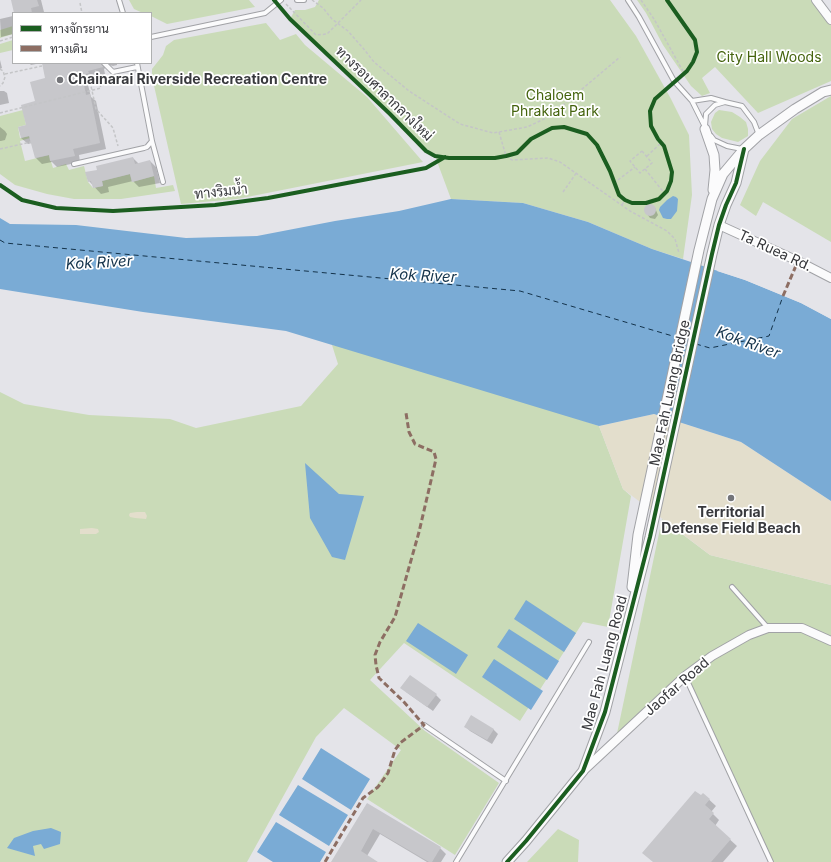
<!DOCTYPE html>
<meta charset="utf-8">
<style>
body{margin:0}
#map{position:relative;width:831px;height:862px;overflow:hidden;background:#e4e4e9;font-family:Inter,Sarabun,sans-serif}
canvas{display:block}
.legend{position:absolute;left:12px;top:12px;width:140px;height:52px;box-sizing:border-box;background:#fff;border:1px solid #afb0b1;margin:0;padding:5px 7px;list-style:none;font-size:12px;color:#38393d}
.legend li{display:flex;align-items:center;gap:8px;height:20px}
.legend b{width:20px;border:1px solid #afb0b1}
</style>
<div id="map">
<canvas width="831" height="862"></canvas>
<ul class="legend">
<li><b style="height:5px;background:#1b5e20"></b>ทางจักรยาน</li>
<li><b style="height:5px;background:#8d6e63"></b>ทางเดิน</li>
</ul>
</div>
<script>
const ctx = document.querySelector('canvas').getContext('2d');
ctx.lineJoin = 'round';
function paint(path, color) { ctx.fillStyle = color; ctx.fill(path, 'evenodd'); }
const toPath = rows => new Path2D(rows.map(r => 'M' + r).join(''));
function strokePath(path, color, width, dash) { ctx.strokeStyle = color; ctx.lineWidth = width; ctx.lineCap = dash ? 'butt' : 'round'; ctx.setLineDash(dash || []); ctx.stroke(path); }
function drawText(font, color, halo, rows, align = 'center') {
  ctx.font = font + ' Inter,Sarabun,sans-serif'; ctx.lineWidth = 3.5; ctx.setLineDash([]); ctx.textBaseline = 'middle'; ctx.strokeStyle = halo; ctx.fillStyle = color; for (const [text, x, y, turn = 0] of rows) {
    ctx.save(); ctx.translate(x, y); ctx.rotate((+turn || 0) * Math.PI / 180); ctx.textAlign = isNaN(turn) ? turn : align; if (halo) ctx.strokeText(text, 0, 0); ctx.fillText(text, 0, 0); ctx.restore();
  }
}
const green = toPath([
 [129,0,249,0,255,7,167,24,151,16,151,13,143,13,134,9],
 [319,0,610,0,636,36,671,99,689,135,692,195,683,259,652,249,588,222,523,203,451,199,435,156,426,151,390,114,290,19,295,10,305,10,315,7],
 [637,0,816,0,831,20,831,81,758,113,715,67,702,78,710,93,702,96,691,86,663,45,646,13],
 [266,23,280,40,296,34,305,45,367,97,423,162,237,199,181,204,152,77,152,69,163,55,166,46,174,40],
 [13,26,13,34,0,38,0,30],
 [13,40,13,50,0,53,0,44],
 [831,96,831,242,763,202,756,216,740,205,760,161,792,119],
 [23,110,26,125,18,127,20,138,30,136,30,138,20,141,25,161,49,155,53,168,66,164,69,170,84,166,88,182,93,188,103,186,102,181,130,174,132,182,154,176,156,188,173,185,175,191,121,199,74,199,47,194,15,185,0,174,0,116],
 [719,110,732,112,740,117,746,122,748,129,748,136,738,142,722,138,716,134,712,129,711,122,715,113],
 [332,345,394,357,599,426,623,489,631,496,608,627,583,622,520,721,404,643,370,680,425,731,499,783,455,855,367,799,401,750,344,708,316,737,247,862,0,862,0,392,24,404,89,415,170,419,196,428,301,406,338,364],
 [662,519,710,555,831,585,831,862,771,862,685,677,615,743],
 [558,829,579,840,578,862,527,862]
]);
const sand = toPath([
 [654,414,741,442,831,501,831,585,710,555,623,489,599,426],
 [137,512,145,512,147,516,146,519,135,518,130,517,129,515,130,513],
 [92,528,98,529,99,532,96,534,80,534,80,529]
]);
const water = toPath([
 [673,196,676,197,678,199,677,211,671,219,667,219,663,218,659,210,660,207,667,200],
 [451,199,523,203,588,222,652,249,745,280,801,303,831,319,831,501,741,442,654,414,599,426,286,331,143,312,0,289,0,218,10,224,76,225,186,238,257,236,335,221,399,211],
 [305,463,339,494,364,496,345,560,332,557,310,518],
 [526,600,576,633,564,652,514,619],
 [418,623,468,655,456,674,406,641],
 [509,629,559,661,547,680,497,647],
 [494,659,543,691,531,710,482,677],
 [321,748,370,779,351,810,302,779],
 [298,785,348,815,329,846,279,815],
 [276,822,326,852,320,862,273,862,257,852],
 [51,828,61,832,60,844,44,849,41,844,33,846,35,856,7,848,14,838,33,831]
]);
const pier = toPath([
 [718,269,746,278,801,302,831,317,831,319,801,303,745,280,717,271]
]);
const shadow = toPath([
 [12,0,41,0,44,12,15,13],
 [13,16,13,34,1,37,0,19],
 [0,60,2,68,0,69],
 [29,63,41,63,31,65],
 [43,63,117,63,117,65,113,66,109,65,104,69,105,74,87,81,91,97,96,101,106,149,79,155,80,162,57,167,52,162,42,164,36,158,32,143,28,144,21,138,46,79],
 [0,91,4,91,7,93,9,103,0,105],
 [0,127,5,131,7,134,5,140,1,141,0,141],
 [133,158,139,164,150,161,156,167,160,183,139,187,133,181,108,187,109,192,101,194,89,181,98,170],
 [648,206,655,208,658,215,655,219,650,218,645,211,646,208],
 [406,692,436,695,441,700,433,711],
 [465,726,493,729,498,734,492,744,470,731],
 [703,794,716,806,711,812,719,820,715,826,737,846,723,862,653,862],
 [367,804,440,848,446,854,441,862,427,862,380,834,367,856,376,862,332,862]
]);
const ferry = toPath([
 [0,240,5,243,520,291,676,337],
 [696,344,710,348,769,336,783,296]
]);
const building = toPath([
 [11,0,37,0,39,6,31,8,32,13,14,13],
 [42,63,101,63,103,67,88,71,89,73,82,75,86,95,90,94,100,143,73,149,75,156,50,161,49,155,35,158,29,136,21,138,18,127,26,125,21,105,35,101,30,82,45,78],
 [133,157,135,164,150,160,154,176,132,182,130,174,102,181,103,186,93,188,91,181,88,182,85,172,97,170,96,166],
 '644 210a6 6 0 1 1 12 0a6 6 0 1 1-12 0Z',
 [410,675,437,694,427,707,400,688],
 [471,715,494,729,487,740,464,727],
 [695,791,701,795,703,793,710,799,705,805,714,813,709,819,731,839,711,862,653,862,642,853],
 [367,803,441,847,432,862,429,862,373,829,361,851,378,862,331,862]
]);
const path = toPath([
 [312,0,323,8,332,19,348,31,363,48,374,62,409,91,460,124,493,133,527,127,544,119,562,106,620,57],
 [641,0,654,19,684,73],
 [80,3,82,13],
 [286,4,316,35,327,34,361,0],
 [0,41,13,37],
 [0,69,3,71,5,77,3,83,0,86],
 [5,74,42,66],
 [82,75,91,86,96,109,113,128,118,146],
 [0,113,101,88,95,69],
 [499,132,506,156,512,160,548,158,560,162,630,211,667,231,675,239,679,253],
 [0,149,31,142],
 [642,151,652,163,640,173,630,161,642,151],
 [647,156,661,143],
 [645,169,665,194],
 [614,183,635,167],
 [563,192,577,172],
 [622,205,625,200]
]);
const service = toPath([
 [119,0,123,13],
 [297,0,304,0],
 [628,0,639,17,674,81,692,101,706,129],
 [151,37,265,13,281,0],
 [104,63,113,72,137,67],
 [692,101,711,98,725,102],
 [705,126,706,114,715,105,725,102,742,106,754,122,759,135],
 [711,136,714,140,727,146,742,149],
 [152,141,163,182],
 [74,164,144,148,147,147,152,141,137,63],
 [732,587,768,628],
 [685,676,771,862],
 [424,725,506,781],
 [456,862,589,642]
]);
const minor = toPath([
 [816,0,831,20],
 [719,225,798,261,831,278],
 [583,771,685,676,712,656,749,635,768,628,802,628,831,641]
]);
const tertiary = toPath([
 [705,129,714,155,715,170,713,190],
 [632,587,638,535,699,250,712,199,723,174,744,149,759,135,795,109,823,92,831,90],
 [507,862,526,841,583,771,605,712,650,537,712,254,719,225,726,205,736,183,744,149]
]);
const quiet = toPath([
 [783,296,798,261],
 [325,862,363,798,378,787,388,773,395,750,400,743,424,725,403,701,379,678,376,665,375,655,380,642,395,617,419,532,436,459,434,452,415,444,409,432,406,413]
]);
const cycleway = toPath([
 [274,0,290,19,390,114,426,151,435,156,449,158,495,158,506,156,517,153,531,139,552,128,564,127,587,134,597,145,610,171,619,195,625,200,632,203,646,203,659,199,667,191,671,181,672,172,664,146,658,139,651,126,650,111,655,99,687,71,693,62,697,52,695,40,667,0],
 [0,185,22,200,56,208,113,211,215,205,268,198,426,168,445,157],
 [507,862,526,841,583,771,605,712,650,537,712,254,719,225,726,205,736,183,744,149]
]);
const markers = [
 [60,80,4,"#747579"],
 [731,498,4,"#747579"]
];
const parkNames = [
 ["City Hall Woods",769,58],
 ["Chaloem",555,96],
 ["Phrakiat Park",555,112]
];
const poiNames = [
 ["Chainarai Riverside Recreation Centre",68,80],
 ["Territorial",731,513,"center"],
 ["Defense Field Beach",731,529,"center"]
];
const streetNames = [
 ["ทางรอบศาลากลางใหม่",384,94,44],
 ["ทางริมน้ำ",221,192,-6],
 ["Ta Ruea Rd.",775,251,25],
 ["Mae Fah Luang Bridge",670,393,-78],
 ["Mae Fah Luang Road",605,663,-75],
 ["Jaofar Road",677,687,-41]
];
const waterNames = [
 ["Kok River",99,263,-3],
 ["Kok River",423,276,3],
 ["Kok River",748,343,20]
];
paint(green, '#cadbb8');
paint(sand, '#e3decc');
paint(water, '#7aabd5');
paint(pier, '#e4e4e9');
paint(shadow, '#0003');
strokePath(ferry, '#14334b', 1, [5, 4]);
paint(building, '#c7c7cb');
strokePath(service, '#a1a2a6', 6);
strokePath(minor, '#a1a2a6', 10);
strokePath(tertiary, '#a1a2a6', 11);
strokePath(path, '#c4c5c7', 1.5, [3, 2]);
strokePath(service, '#fbfbfc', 4);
strokePath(minor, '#fbfbfc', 8);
strokePath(tertiary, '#fbfbfc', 9);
strokePath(quiet, '#8d6e63', 3, [6, 3]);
strokePath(cycleway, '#1b5e20', 4);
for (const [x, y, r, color] of markers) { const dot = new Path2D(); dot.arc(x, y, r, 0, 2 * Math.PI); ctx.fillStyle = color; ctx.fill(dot); strokePath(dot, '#fff', 1.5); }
drawText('14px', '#44630d', '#fff', parkNames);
drawText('bold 14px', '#38393d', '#fff', poiNames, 'left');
drawText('14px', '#38393d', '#fff', streetNames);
drawText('italic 15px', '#14334b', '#fff', waterNames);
</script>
